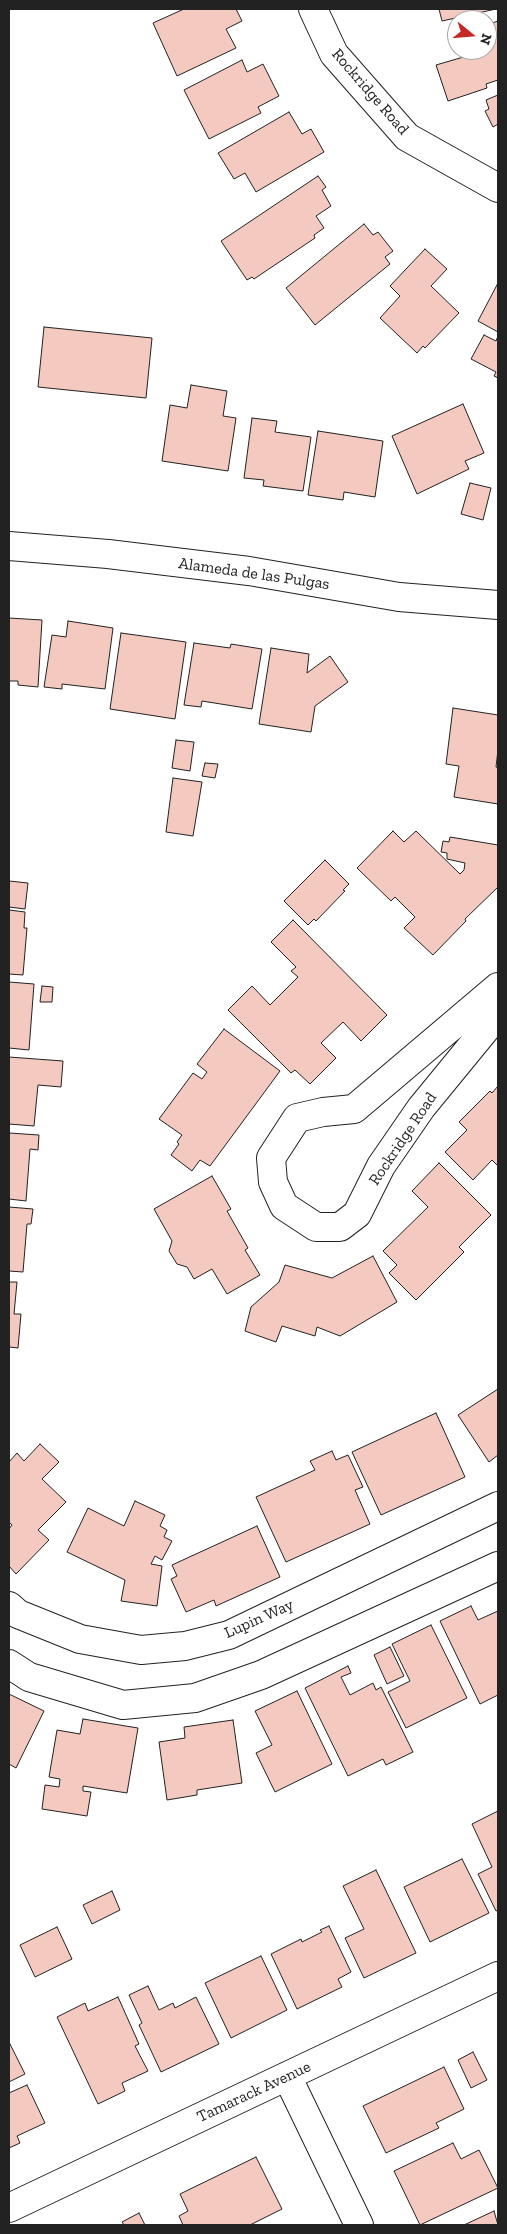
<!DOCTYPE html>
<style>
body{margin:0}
#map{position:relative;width:507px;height:2234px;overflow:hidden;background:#fff;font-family:"Zilla Slab",serif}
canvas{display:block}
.frame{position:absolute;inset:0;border:10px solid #222;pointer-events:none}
.north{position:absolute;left:447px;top:10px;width:50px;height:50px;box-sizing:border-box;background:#fff;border:1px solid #a7a7a7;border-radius:50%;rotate:107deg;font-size:14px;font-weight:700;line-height:20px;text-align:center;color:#222}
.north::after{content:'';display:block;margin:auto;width:18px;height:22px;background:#c62828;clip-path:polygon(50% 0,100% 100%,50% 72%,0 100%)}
</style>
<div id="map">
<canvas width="507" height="2234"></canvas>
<div class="frame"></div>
<div class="north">N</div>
</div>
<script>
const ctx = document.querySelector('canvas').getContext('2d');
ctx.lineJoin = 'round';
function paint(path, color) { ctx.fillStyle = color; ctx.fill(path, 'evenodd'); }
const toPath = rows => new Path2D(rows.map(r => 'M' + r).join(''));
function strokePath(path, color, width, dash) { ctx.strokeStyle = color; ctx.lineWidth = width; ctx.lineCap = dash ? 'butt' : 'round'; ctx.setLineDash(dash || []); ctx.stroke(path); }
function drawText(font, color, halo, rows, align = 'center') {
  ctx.font = font + ' "Zilla Slab",serif'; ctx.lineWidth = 4; ctx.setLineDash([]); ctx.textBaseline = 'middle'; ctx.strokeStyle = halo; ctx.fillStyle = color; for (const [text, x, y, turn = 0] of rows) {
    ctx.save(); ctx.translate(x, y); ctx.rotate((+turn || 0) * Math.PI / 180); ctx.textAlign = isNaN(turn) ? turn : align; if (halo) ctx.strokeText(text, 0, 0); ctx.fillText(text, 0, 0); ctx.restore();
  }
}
const building = toPath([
 [184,9,236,9,242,21,226,29,236,48,177,76,153,23,184,9],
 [439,9,496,9,442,21,439,9],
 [498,21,498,80,486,84,487,88,448,101,436,65,467,56,465,50,487,50,489,24,498,21],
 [242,60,247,72,263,64,279,96,258,107,261,113,209,139,184,90,242,60],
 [498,95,498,124,493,127,485,111,489,109,486,100,498,95],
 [289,112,302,134,311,129,324,152,256,192,245,173,234,179,218,153,289,112],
 [318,176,326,187,322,190,331,206,316,216,324,228,314,235,315,238,254,279,252,277,247,280,221,241,318,176],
 [364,224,373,235,378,232,393,251,385,257,390,264,315,325,286,288,364,224],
 [425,249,447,269,431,286,459,313,425,348,423,346,417,353,380,318,400,296,390,286,425,249],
 [498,283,498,332,478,321,498,283],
 [44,327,152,338,146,398,38,387,44,327],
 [484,335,496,341,498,336,498,378,494,376,496,372,471,359,484,335],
 [191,385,227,391,223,416,236,418,228,471,162,461,170,405,187,408,191,385],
 [463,404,484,453,465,461,469,469,417,494,392,436,463,404],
 [252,418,277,421,275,432,311,437,303,491,263,486,264,480,244,478,252,418],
 [318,431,383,441,375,497,344,492,343,500,308,495,318,431],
 [470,483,491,488,483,520,461,514,470,483],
 [9,618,42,620,38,687,18,685,18,681,9,681,9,618],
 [68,621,113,628,105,689,62,684,62,689,44,687,52,635,66,637,68,621],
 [121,633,186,642,175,719,110,709,121,633],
 [194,643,230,648,231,644,262,649,252,709,202,701,201,707,184,705,194,643],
 [271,648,309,654,307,673,330,656,348,682,315,706,311,732,259,724,271,648],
 [453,708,498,715,498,750,496,767,498,768,498,804,454,797,459,766,446,764,453,708],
 [176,740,194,742,190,771,172,768,176,740],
 [205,763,218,764,215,778,202,776,205,763],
 [173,778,202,782,193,836,166,832,173,778],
 [393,831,404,842,416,831,460,874,464,870,465,863,447,859,447,853,441,852,443,841,449,842,450,837,498,845,498,887,465,919,466,921,433,955,404,928,415,917,395,897,391,901,357,868,393,831],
 [325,860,349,884,343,890,345,891,316,921,314,919,308,925,284,901,325,860],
 [9,881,28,883,25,909,9,907,9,881],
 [9,910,25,912,24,928,27,928,23,975,9,974,9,910],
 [293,920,387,1015,361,1041,343,1022,321,1043,336,1058,310,1084,295,1070,291,1073,228,1010,252,986,270,1005,298,977,291,971,296,967,271,942,293,920],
 [9,982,34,984,29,1050,9,1048,9,982],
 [42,986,53,987,52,1002,40,1002,42,986],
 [224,1029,280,1071,210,1166,200,1160,192,1171,171,1155,179,1144,177,1142,182,1135,159,1119,193,1073,202,1079,207,1072,197,1064,224,1029],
 [9,1057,63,1061,61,1087,38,1085,34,1126,9,1124,9,1057],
 [498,1086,498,1166,492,1160,473,1180,445,1152,467,1130,459,1122,490,1091,492,1093,498,1086],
 [9,1133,39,1135,38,1150,30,1149,26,1201,9,1199,9,1133],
 [439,1163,491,1215,459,1247,464,1252,416,1300,389,1273,397,1265,383,1251,428,1207,412,1191,439,1163],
 [212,1176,231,1209,227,1211,248,1248,245,1250,260,1275,227,1294,212,1269,194,1279,187,1267,177,1264,169,1251,172,1241,154,1209,212,1176],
 [9,1207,33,1209,31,1224,27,1224,23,1272,9,1271,9,1207],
 [373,1256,397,1302,340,1336,317,1327,315,1336,282,1326,276,1342,245,1331,251,1307,279,1282,285,1265,332,1278,373,1256],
 [9,1282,17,1282,14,1314,21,1314,18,1348,9,1347,9,1282],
 [498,1389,498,1455,489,1462,458,1415,498,1389],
 [436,1413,465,1477,381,1515,352,1452,436,1413],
 [40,1444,59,1462,42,1479,66,1502,38,1530,49,1540,16,1574,9,1566,9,1529,12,1525,9,1522,9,1462,17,1453,24,1461,40,1444],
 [332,1451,336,1460,348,1455,363,1487,355,1490,370,1524,286,1562,256,1497,315,1470,310,1461,332,1451],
 [135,1501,165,1515,160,1526,167,1530,164,1537,172,1541,162,1560,155,1556,151,1564,162,1566,157,1606,121,1601,125,1580,67,1552,88,1508,124,1526,135,1501],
 [257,1526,280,1577,216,1606,214,1600,186,1612,171,1579,177,1576,172,1565,257,1526],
 [471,1606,478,1620,498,1611,498,1695,480,1704,440,1621,471,1606],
 [431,1625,467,1698,406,1728,388,1692,410,1681,392,1644,431,1625],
 [390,1647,404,1676,387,1684,374,1655,390,1647],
 [348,1666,351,1673,341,1677,350,1695,373,1683,376,1690,381,1687,413,1752,386,1765,383,1759,348,1776,305,1688,348,1666],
 [297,1691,332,1764,275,1792,256,1753,272,1745,255,1711,297,1691],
 [9,1694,44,1711,16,1768,9,1764,9,1694],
 [83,1719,138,1728,127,1793,83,1786,83,1791,91,1792,87,1816,42,1809,45,1785,59,1787,60,1779,49,1777,57,1730,80,1734,83,1719],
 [233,1720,242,1783,197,1790,197,1795,167,1800,159,1742,185,1738,184,1727,233,1720],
 [498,1811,498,1910,496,1911,478,1874,492,1867,472,1824,498,1811],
 [462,1859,489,1913,430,1942,404,1887,462,1859],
 [376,1870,416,1953,364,1978,345,1938,364,1929,343,1886,376,1870],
 [112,1891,120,1910,92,1924,83,1905,112,1891],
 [329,1926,351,1972,338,1979,342,1987,297,2009,271,1954,301,1939,302,1942,322,1932,320,1930,329,1926],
 [57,1927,72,1959,35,1977,20,1945,57,1927],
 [261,1956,287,2010,231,2038,205,1983,261,1956],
 [148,1986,159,2010,173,2003,175,2008,196,1997,219,2044,161,2072,139,2025,142,2023,129,1995,148,1986],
 [118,1997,139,2044,135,2046,148,2071,122,2083,125,2091,98,2104,57,2017,85,2003,88,2011,118,1997],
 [9,2042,25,2074,9,2082,9,2042],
 [473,2052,487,2080,471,2088,458,2060,473,2052],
 [444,2067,464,2109,436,2123,439,2128,386,2153,363,2106,444,2067],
 [27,2085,45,2123,17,2136,20,2143,9,2148,9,2093,27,2085],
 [453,2143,461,2159,479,2150,498,2188,420,2225,394,2171,453,2143],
 [256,2157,282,2209,250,2225,183,2225,179,2216,188,2211,180,2194,256,2157],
 [494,2211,498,2225,464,2225,494,2211],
 [139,2213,145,2225,124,2225,122,2222,139,2213]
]);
const street = toPath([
 [313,9,334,54,407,137,498,188],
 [498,987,354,1109,323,1112,297,1118,271,1158,273,1182,284,1206,316,1227,340,1227,357,1214,381,1166,421,1108,498,1014],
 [9,1606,18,1614,80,1639,141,1650,185,1646,229,1635,498,1506],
 [9,1664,29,1677,123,1705,195,1698,261,1675,498,1566],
 [287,2076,359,2225],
 [9,2208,498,1976]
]);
const secondary = toPath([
 [9,546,108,554,249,571,399,597,498,605]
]);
const streetNames = [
 ["Rockridge Road",370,92,49],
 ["Alameda de las Pulgas",254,574,8],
 ["Rockridge Road",403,1139,-56],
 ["Lupin Way",259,1619,-24],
 ["Tamarack Avenue",254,2092,-25]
];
paint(building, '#f3c9c0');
strokePath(building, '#222', 1);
strokePath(street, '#222', 30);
strokePath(secondary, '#222', 30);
strokePath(street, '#fff', 28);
strokePath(secondary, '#fff', 28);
drawText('16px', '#222', '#fff', streetNames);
</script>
